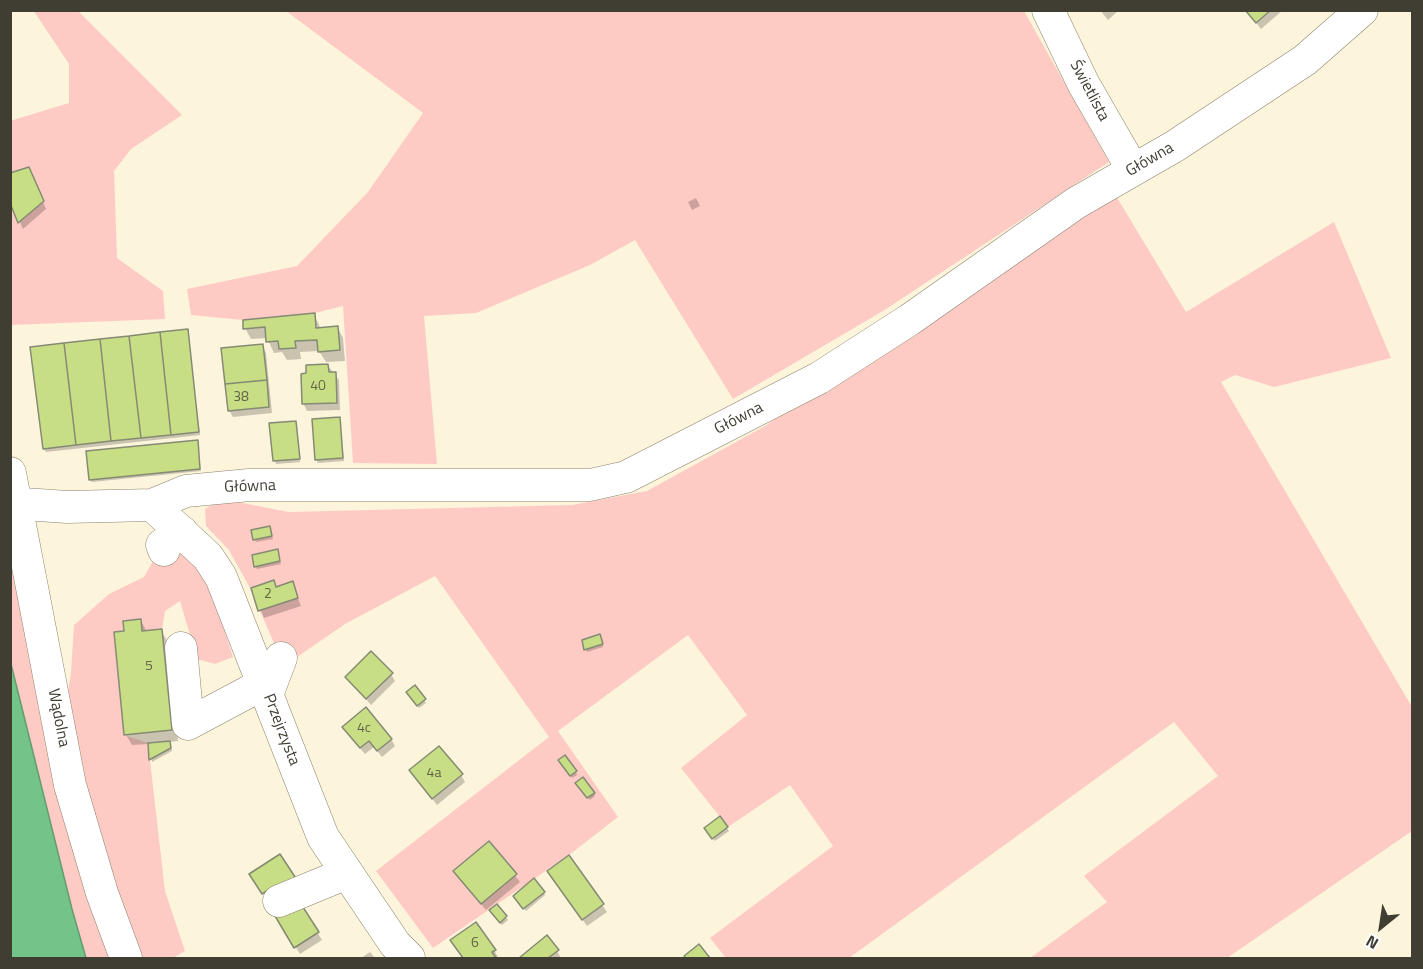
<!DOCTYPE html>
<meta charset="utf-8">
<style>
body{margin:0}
#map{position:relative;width:1423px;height:969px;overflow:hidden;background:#fdf4dc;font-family:"Titillium Web",sans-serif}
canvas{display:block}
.frame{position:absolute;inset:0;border:12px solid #403d33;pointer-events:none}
.north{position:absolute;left:1351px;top:897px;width:60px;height:60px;-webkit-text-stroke:4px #fff;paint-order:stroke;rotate:210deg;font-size:16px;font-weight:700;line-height:24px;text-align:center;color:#403d33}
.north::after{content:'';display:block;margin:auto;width:21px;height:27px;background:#403d33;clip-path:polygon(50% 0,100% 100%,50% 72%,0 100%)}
</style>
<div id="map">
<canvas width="1423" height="969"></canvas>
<div class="frame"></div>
<div class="north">N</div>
</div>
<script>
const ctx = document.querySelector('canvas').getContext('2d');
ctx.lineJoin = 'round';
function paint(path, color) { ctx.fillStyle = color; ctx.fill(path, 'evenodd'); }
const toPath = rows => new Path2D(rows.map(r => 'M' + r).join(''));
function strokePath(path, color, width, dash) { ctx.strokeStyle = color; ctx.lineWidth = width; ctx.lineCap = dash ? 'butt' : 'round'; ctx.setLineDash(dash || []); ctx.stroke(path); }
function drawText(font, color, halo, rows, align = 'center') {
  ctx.font = font + ' "Titillium Web",sans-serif'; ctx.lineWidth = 5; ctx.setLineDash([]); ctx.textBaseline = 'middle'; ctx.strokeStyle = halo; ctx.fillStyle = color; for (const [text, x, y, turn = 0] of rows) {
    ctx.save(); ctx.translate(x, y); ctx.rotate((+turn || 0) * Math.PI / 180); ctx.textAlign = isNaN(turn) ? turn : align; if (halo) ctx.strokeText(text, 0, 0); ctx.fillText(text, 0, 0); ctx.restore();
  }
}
const green = toPath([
 [33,10,78,11,182,115,131,149,114,171,117,258,163,291,165,319,11,325,10,121,69,103,69,64],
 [286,11,1024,11,1109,162,883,311,733,399,635,240,590,265,476,313,424,316,437,464,353,463,343,306,315,313,243,320,191,315,187,289,297,266,368,192,423,113],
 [1113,191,1186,312,1334,222,1391,358,1274,387,1235,375,1221,382,1412,707,1412,831,1227,958,1030,958,1107,902,1084,876,1218,776,1174,722,849,958,726,958,710,938,833,846,790,785,728,827,681,768,747,715,688,635,558,731,618,817,569,855,433,948,376,871,549,737,435,576,345,624,284,666,250,588,229,550,206,526,205,509,222,499,289,512,572,505,647,491,765,426],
 [171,547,187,557,209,584,233,657,215,664,197,659,180,601,165,611,162,629,142,631,141,619,123,621,124,631,114,632,124,735,148,743,165,891,185,951,173,958,126,958,61,736,71,673,74,625,109,594,144,577,157,554,162,565,178,559],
 [10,558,113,958,11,958]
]);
const water = toPath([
 [11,664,72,909,86,958,11,958,11,664]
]);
const shadow = toPath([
 [1100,10,1119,10,1108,20],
 [1283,10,1261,29,1247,11],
 [33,176,46,209,23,229,10,199],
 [696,198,700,206,692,210,688,202],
 [314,315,321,329,337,327,343,338,345,361,326,362,319,351,300,352,301,359,287,360,282,352,274,353,267,338,251,339,245,328],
 [187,331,200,435,46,452,44,449],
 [262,345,266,353,272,413,233,417,229,410],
 [328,366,339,380,340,410,307,411,303,403],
 [339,418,344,461,318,463,316,459],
 [295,422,300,462,276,464,275,461],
 [197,441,201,471,92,482,90,479],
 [270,528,273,539,256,542,254,539],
 [277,551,281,564,257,569,255,566],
 [274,582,277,588,292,583,301,606,264,618,252,589],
 [141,621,147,632,161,631,168,642,178,741,169,742,172,751,152,762,149,744,132,745,126,735,126,632],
 [601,639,603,647,587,652,586,649],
 [391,674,395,681,371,705,347,677],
 [409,695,424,700,426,703,419,708],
 [348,734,391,739,395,746,382,757,374,747,365,754],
 [561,763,576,772,577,775,572,778],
 [411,770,461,775,465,782,437,805],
 [579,786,593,793,595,796,590,800],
 [719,818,729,831,715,841,707,832],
 [489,843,520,882,486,910,459,878],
 [569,857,607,912,587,926,553,878],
 [544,892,545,895,526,911,516,899],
 [299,903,322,940,300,954,277,917],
 [497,906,508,920,502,925,493,913],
 [456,947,494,950,498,957,464,958],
 [557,951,561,958,520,958],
 [370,952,375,958,361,958]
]);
const building = toPath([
 [1245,10,1271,10,1256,23,1245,10],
 [29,167,44,201,18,223,10,203,10,173,29,167],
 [315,313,316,328,338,326,340,350,318,352,317,340,295,341,296,348,279,349,278,341,266,342,265,327,243,329,243,320,315,313],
 [188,329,199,432,171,435,160,332,188,329],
 [160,332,171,435,141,438,129,336,160,332],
 [129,336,141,438,111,441,100,339,129,336],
 [100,339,111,441,76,445,64,343,100,339],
 [64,343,76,445,43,449,30,347,64,343],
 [263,344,267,380,225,384,221,348,263,344],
 [328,364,329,372,336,372,337,403,302,404,301,374,306,373,306,365,328,364],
 [267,380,269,407,228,411,225,384,267,380],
 [340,417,343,458,315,460,312,419,340,417],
 [296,421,300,459,273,461,269,423,296,421],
 [198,440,200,469,89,480,86,451,198,440],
 [270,526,272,536,253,540,251,530,270,526],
 [278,549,280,561,254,567,252,555,278,549],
 [274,580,276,587,293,581,298,598,258,611,251,588,274,580],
 [141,619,142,631,162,629,172,730,124,735,114,632,124,631,123,621,141,619],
 [600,634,603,644,584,650,582,640,600,634],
 [371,651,393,673,366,699,345,677,371,651],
 [415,685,426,699,417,706,406,692,415,685],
 [366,707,392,739,377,751,369,741,360,748,342,727,366,707],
 [170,741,171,748,149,760,148,743,170,741],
 [439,746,463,774,432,799,409,770,439,746],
 [565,755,577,771,570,776,558,760,565,755],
 [583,777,595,793,587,798,575,783,583,777],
 [720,816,728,827,712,839,704,828,720,816],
 [489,841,517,874,481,904,453,871,489,841],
 [280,854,299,883,270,889,262,894,249,874,280,854],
 [569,855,604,904,582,920,547,871,569,855],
 [534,878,545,892,523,909,513,896,534,878],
 [299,901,319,932,294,948,275,916,299,901],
 [497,904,507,916,500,923,489,910,497,904],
 [476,922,496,950,492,952,496,958,463,958,450,940,476,922],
 [547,935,559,950,548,958,519,958,547,935],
 [699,944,710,958,686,958,684,956,699,944]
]);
const minor = toPath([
 [1048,10,1083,83,1133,170],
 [10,473,70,785,102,893,126,958],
 [10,503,67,507,152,505,186,491,249,485,590,485,626,477,819,378,909,320,1076,203,1175,146,1305,60,1362,10],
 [152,505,208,557,221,577,323,837,395,944,409,958],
 [164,550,162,545,182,532],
 [181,648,188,724,263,684],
 [267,695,281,658],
 [279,901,347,873]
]);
const numberNames = [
 ["40",318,387],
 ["38",241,398],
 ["2",268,595],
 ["5",149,667],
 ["4c",364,729],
 ["4a",434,774],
 ["6",475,944]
];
const streetNames = [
 ["Świetlista",1089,91,62],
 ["Główna",1150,160,-30],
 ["Główna",739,419,-27],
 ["Główna",250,487,-2],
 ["Wądolna",58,718,79],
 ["Przejrzysta",281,730,69]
];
paint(green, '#fecbc4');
paint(water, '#74c489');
strokePath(water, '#649c6f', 1.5);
paint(shadow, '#0003');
paint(building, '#c8de85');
strokePath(building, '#848a74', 1.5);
strokePath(minor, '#8a826c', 33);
strokePath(minor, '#fff', 32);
drawText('14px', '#626548', null, numberNames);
drawText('16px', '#403d33', '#fff', streetNames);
</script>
